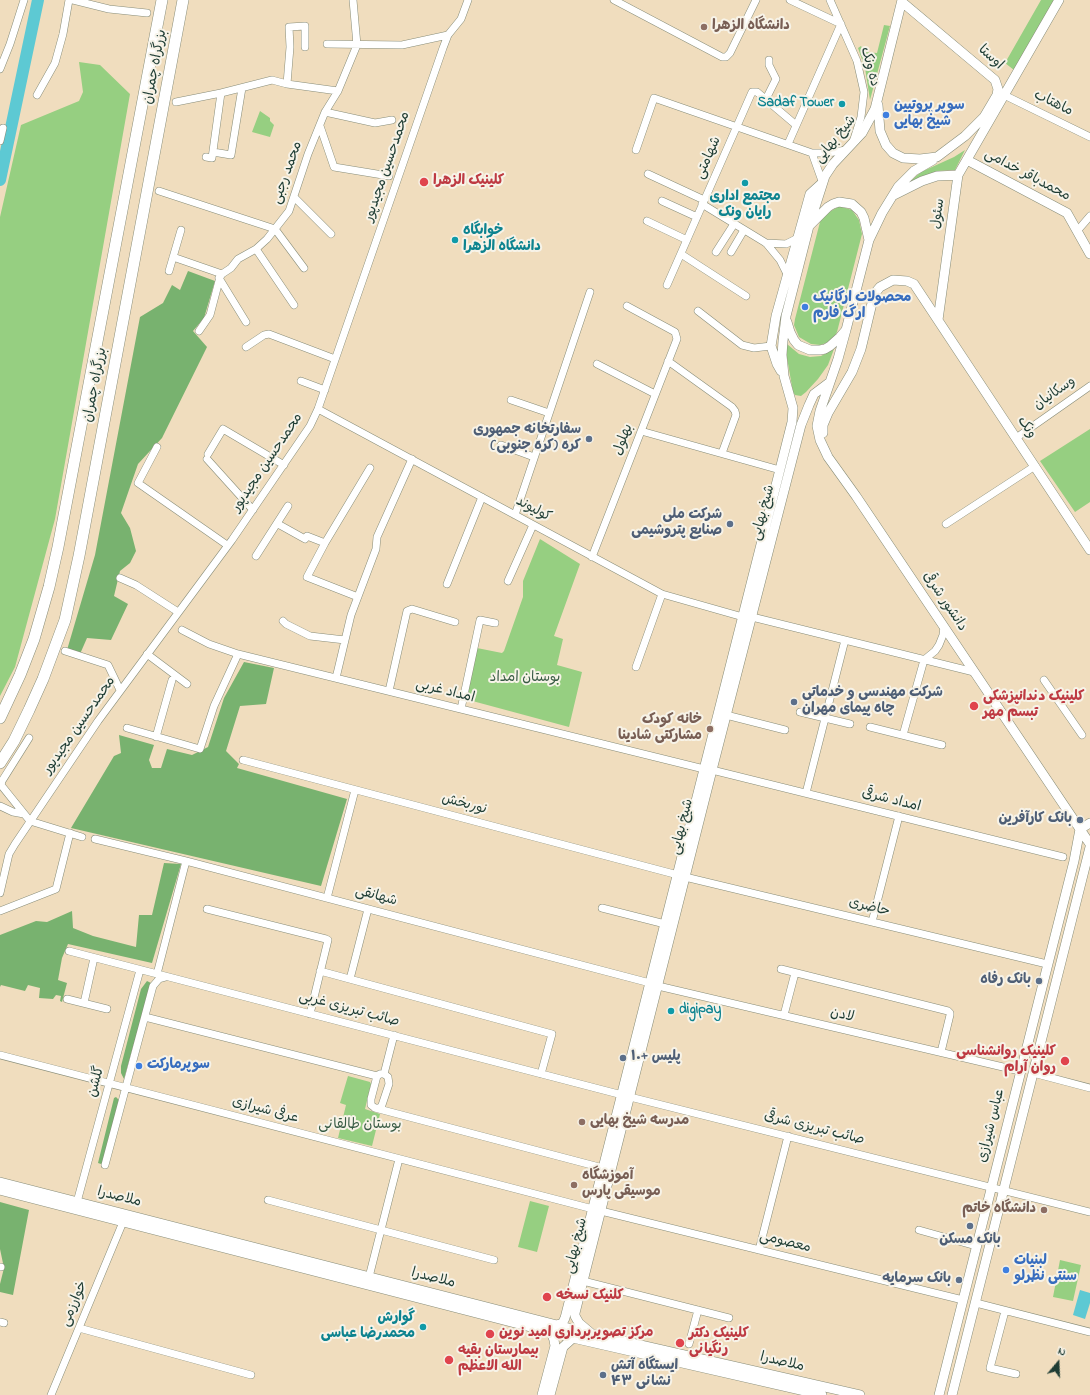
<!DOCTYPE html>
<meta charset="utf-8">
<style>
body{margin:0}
#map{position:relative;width:1090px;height:1395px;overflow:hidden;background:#f0ddbe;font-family:"Indie Flower",sans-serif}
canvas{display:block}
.north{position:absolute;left:1038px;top:1343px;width:40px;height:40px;-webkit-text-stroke:3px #f7f3e8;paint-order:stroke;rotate:19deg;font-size:11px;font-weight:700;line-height:16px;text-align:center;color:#1f3d34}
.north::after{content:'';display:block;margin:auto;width:14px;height:18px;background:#1f3d34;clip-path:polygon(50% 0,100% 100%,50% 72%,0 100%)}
</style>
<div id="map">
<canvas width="1090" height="1395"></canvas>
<div class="north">N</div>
</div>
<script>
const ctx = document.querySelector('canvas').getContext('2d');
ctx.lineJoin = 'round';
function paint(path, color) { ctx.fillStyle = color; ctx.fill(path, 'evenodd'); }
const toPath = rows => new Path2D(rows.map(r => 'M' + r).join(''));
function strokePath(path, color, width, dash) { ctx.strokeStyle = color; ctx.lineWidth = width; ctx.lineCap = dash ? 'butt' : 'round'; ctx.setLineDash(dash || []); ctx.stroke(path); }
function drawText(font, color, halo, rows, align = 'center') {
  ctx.font = font + ' "Indie Flower","Playpen Sans Arabic",sans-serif'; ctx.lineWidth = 4; ctx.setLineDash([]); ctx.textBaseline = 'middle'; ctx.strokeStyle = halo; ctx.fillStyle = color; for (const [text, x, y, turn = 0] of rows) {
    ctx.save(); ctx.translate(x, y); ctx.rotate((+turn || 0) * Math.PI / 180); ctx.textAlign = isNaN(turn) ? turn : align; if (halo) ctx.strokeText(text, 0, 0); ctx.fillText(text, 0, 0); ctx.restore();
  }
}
const green = toPath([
 [1041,0,1055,0,1014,70,1005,63],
 [884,25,890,26,870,100,865,68,858,48,861,46,864,52,877,53],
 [79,62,100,65,130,94,55,519,15,667,0,696,0,217,21,125,79,101,83,92],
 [260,111,270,118,270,121,274,125,270,137,252,132],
 [965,150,955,170,937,171,905,186,921,172,954,157],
 [838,207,842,207,852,210,859,220,862,234,837,332,834,337,826,343,820,345,811,344,799,337,794,325,795,319,820,222,824,215],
 [787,344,799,354,810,357,821,356,834,349,828,365,818,379,806,392,801,396,795,395,793,392,787,358],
 [1090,429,1090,502,1075,512,1040,461],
 [540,539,580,564,554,636,563,639,557,665,582,672,569,727,465,699,477,648,502,653,504,651,523,597,523,581],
 [348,1076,370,1082,371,1084,365,1109,380,1114,372,1146,338,1138,346,1105,340,1103],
 [530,1201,549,1206,537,1252,518,1247],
 [1060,1260,1081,1265,1073,1301,1053,1297]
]);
const forest = toPath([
 [188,271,215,281,204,318,193,331,207,347,162,438,138,464,121,513,130,528,136,551,130,563,120,571,114,596,128,604,111,640,87,638,80,654,67,650,95,555,140,317,163,303,172,285,180,290],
 [244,662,274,668,266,704,240,706,226,751,239,764,237,768,347,799,321,886,71,828,114,756,121,753,119,735,154,745,149,760,152,768,161,768,167,749,192,755,208,747,224,698],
 [164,863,181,864,152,963,68,944,62,958,58,980,67,983,62,1002,60,1001,61,996,56,995,53,999,39,998,40,988,28,985,25,991,1,985,0,987,0,935,36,921,47,922,72,911,73,928,93,936,136,947,139,915,152,915],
 [147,981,151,983,124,1079,121,1073,121,1066,141,989],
 [116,1097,119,1100,103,1163,101,1164,98,1163,114,1098],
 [0,1202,29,1210,13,1295,0,1292,0,1284,4,1268,0,1249]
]);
const water = toPath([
 [1080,1290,1090,1293,1090,1303,1085,1319,1073,1315]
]);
const river = toPath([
 [0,180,38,0]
]);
const minor = toPath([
 [73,0,109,9,147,13],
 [614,0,722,57,726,57,730,53,756,0],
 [830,0,857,61,864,92,861,117,853,142],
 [327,44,402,45,448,35],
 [0,69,10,44,24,0],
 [287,84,290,47,289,27,305,26,305,47],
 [37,95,55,63,63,34,69,0],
 [1004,95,1090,137],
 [766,99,776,79,769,65,769,60],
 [176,102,221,93,272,80,287,84,338,91],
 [325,112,375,123,392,120],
 [320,126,334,167,389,176],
 [0,141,3,128],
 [788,144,841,24,790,0],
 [636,150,654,98,812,153,828,153,846,150],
 [213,152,231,155,242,88],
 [812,153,822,181],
 [206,157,212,158,221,93],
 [648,174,704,200],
 [159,191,275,229],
 [294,197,331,234],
 [662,201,697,217],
 [702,204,766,243,780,260,787,274],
 [647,221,687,240],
 [275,229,304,268],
 [1078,230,1090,216],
 [766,243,786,244,796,239],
 [256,249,294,305],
 [716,252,734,224],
 [731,252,744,230],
 [681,254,746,296],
 [173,257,222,274],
 [169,271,181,230],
 [219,278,246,322],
 [667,285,752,92,757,92,796,125],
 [698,311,742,345,754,348,771,346],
 [199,331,210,315,220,277,222,274,231,268,238,259,256,249,267,239,289,211,308,154,325,112,338,91,357,45,353,0],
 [246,347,264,335,269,334,335,359],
 [668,361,732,407,735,411,736,415,722,453],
 [597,364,655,394],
 [301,381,325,390],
 [511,400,549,413],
 [318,409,662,594,743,617],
 [641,431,780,470],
 [1016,438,1090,386],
 [501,445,534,457],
 [157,447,138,483,227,545],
 [208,454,223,429,284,465],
 [207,459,253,510],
 [515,515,590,292],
 [278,524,305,539,307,536,325,543],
 [946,524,1035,466],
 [256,556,288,506],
 [592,557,677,339,675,332,627,306],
 [120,578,136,585,178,612],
 [508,581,533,525],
 [447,584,482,497],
 [358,597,307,577,325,543,370,468],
 [752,617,974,672],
 [283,621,286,624,310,636,345,640],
 [182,630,209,644,238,654,704,769],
 [65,651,108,665,120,690],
 [147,654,187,684],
 [636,667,662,594],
 [336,678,351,615,376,549,377,537,412,459],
 [1044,680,1082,735],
 [389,691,407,611,412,609,455,622],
 [461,709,480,620,495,623],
 [800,712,850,724],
 [726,715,785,730],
 [870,727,942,745],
 [127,728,200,749,214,706,238,654],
 [903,735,924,660,935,651,939,645,943,635,944,627],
 [156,737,172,680],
 [29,738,2,781,1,785,30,821,82,837],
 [243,760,678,875],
 [712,770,1063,857],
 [806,793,845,640],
 [0,806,13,812,24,814],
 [95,839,186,861,650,983],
 [685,877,1047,964],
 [0,893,9,854,15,844,98,721,232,540,310,426,318,409,443,48,448,35,461,19,468,0],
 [327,898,355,790],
 [602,908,665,924],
 [207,909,326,939,328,940,310,1014],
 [0,911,56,889,70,833],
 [872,922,899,816],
 [69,951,630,1097,1090,1212],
 [781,969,948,1011,950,1013,950,1015,941,1052],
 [320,971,552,1034,541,1074],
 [157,974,186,861],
 [350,979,368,909],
 [658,986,1020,1071],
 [67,999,107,1009],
 [84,1003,94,958],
 [784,1015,795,973],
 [145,1017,377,1076],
 [0,1055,593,1209],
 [1033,1073,1090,1088],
 [380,1074,384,1074,388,1077,389,1084,382,1105,380,1108,375,1108,371,1105,371,1099,377,1076,380,1074],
 [384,1074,394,1035],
 [375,1108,603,1168],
 [105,1165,153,986,159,979,166,977],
 [268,1200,494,1260],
 [77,1202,140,970],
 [601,1211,963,1300],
 [919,1230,976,1246],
 [759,1250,788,1136],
 [0,1267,1,1267],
 [369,1277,399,1159],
 [583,1281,729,1318],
 [976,1303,1090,1332],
 [1005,1311,990,1368,1016,1374],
 [0,1322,4,1323],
 [79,1328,251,1375],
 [689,1344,698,1310],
 [51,1395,123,1222]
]);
const major = toPath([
 [878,105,880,131,886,145,893,153,903,158,920,159,937,157,965,136,984,117,997,95,998,89,995,80,902,2],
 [967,160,1067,213,1090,254],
 [894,195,922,181,937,176,958,175],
 [869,240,882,213,898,187,914,171,933,160],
 [938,320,958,175,1059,0],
 [787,322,790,332,794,340,798,345,810,350,820,350,825,349,830,346,840,337,846,330,869,240,864,218,861,212,852,204,839,202,833,204,828,207,810,225],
 [846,330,838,359,820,411,817,426,820,440,828,457,856,496,1090,844],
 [781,371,777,364,771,346,776,316,810,194,821,184],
 [823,433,823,425,828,413,852,372,861,349,873,299,875,293,880,287,893,280,907,281,914,284,1090,550],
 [0,1182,592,1334,860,1395],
 [0,1190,573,1338,822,1395],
 [555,1325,562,1324,565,1318,792,422,793,408,784,376,782,355,783,341,786,316,809,226,825,176,833,164,862,133,875,109,902,0],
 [592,1334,579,1323,575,1316,575,1313,583,1281,712,770,801,425,809,405,814,394,830,382],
 [542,1395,555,1346,554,1340,551,1332],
 [550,1395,563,1347,573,1338],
 [939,1395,1074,861,1080,829,1090,823],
 [952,1395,1090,847]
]);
const highway = toPath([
 [0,718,20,675,34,639,49,587,58,547,162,0],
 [0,763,14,741,29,710,43,679,65,620,79,556,183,0]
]);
const markers = [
 [704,27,4,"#8d6e63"],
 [842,104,4,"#0f9aa8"],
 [886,115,4,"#3f7fe0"],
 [424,182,5,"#e0444e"],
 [745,183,4,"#0f9aa8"],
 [455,240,4,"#0f9aa8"],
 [805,307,4,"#3f7fe0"],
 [589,439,4,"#5c6f8a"],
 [730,524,4,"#5c6f8a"],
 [794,702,4,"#5c6f8a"],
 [974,706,5,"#e0444e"],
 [710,729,4,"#8d6e63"],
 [1080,820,4,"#5c6f8a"],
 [1039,981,4,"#5c6f8a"],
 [671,1011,4,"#0f9aa8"],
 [623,1058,4,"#5c6f8a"],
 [1065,1061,5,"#e0444e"],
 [139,1066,4,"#3f7fe0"],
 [582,1122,4,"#8d6e63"],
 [574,1185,4,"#8d6e63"],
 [1044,1210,4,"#8d6e63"],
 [970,1226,4,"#5c6f8a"],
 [1006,1270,4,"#3f7fe0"],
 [959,1280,4,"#5c6f8a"],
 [547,1297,5,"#e0444e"],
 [423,1327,4,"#0f9aa8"],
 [490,1334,5,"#e0444e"],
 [680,1343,5,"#e0444e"],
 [449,1360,5,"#e0444e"],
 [603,1375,4,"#5c6f8a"]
];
const educationNames = [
 ["دانشگاه الزهرا",712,27],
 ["خانه کودک",702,721,"right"],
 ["مشارکتی شادینا",702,737,"right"],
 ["مدرسه شیخ بهایی",590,1122],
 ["آموزشگاه",582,1177],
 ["موسیقی پارس",582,1193],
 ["دانشگاه خاتم",1036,1210,"right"]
];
const streetNames = [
 ["اوستا",990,58,43],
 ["بزرگراه چمران",156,67,-79],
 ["ده ونک",869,67,75],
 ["ماهتاب",1053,104,26],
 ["شیخ بهایی",836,140,-51],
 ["شهامتی",709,158,-66],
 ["محمدحسین مجیدپور",388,167,-71],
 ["محمد رجبی",288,173,-70],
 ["محمدباقر خدامی",1027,176,28],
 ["سئول",939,214,-82],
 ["بزرگراه چمران",96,385,-79],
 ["وسکانیان",1055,394,-35],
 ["ونک",1026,428,57],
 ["بهلول",624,440,-69],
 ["محمدحسین مجیدپور",268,463,-56],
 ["کولیوند",533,510,28],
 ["شیخ بهایی",764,513,-75],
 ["دانشور شرقی",944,602,56],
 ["امداد غربی",445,692,14],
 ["محمدحسین مجیدپور",80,726,-55],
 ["امداد شرقی",891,801,14],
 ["نوربخش",464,805,15],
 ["شیخ بهایی",683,827,-76],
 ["شهانقی",376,897,15],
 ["حاضری",869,908,14],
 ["صائب تبریزی غربی",349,1010,15],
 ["لادن",842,1016,13],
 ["گلشن",97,1082,-75],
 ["عرفی شیرازی",265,1111,15],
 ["عباس شیرازی",992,1126,-76],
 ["صائب تبریزی شرقی",814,1129,14],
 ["ملاصدرا",119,1198,14],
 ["معصومی",785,1243,14],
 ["شیخ بهایی",577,1246,-76],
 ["ملاصدرا",433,1279,14],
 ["خوارزمی",75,1304,-67],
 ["ملاصدرا",782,1363,13]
];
const cultureNames = [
 ["Sadaf Tower",834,104],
 ["مجتمع اداری",745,198,"center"],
 ["رایان ونک",745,214,"center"],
 ["خوابگاه",463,232,"left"],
 ["دانشگاه الزهرا",463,248,"left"],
 ["digipay",679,1011,"left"],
 ["گوارش",415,1319],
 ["محمدرضا عباسی",415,1335]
];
const shopNames = [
 ["سوپر پروتیین",894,107],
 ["شیخ بهایی",894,123],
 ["محصولات ارگانیک",813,299],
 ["ارگ فارم",813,315],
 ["سوپرمارکت",147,1066],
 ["لبنیات",1014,1262],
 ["سنتی نظرلو",1014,1278]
];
const healthNames = [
 ["کلینیک الزهرا",433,182],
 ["کلینیک دندانپزشکی",983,698],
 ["تبسم مهر",983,714],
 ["کلینیک روانشناسی",1056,1053,"right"],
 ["روان آرام",1056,1069,"right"],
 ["کلنیک نسخه",556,1297],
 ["مرکز تصویربرداری امید نوین",499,1334],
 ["کلینیک دکتر",689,1335],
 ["رنگیانی",689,1351],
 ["بیمارستان بقیه",458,1352],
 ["الله الاعظم",458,1368]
];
const serviceNames = [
 ["سفارتخانه جمهوری",581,431],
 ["کره (کره جنوبی)",581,447],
 ["شرکت ملی",722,516],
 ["صنایع پتروشیمی",722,532],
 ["شرکت مهندسی و خدماتی",802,694,"left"],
 ["چاه پیمای مهران",802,710,"left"],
 ["بانک کارآفرین",1072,820],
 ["بانک رفاه",1031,981],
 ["پلیس +۱۰",631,1058,"left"],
 ["بانک مسکن",970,1241,"center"],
 ["بانک سرمایه",951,1280],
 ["ایستگاه آتش",611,1367,"left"],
 ["نشانی ۴۳",611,1383,"left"]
];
const parkNames = [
 ["بوستان امداد",525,679],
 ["بوستان طالقانی",360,1126]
];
paint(green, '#96cf81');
paint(forest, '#78b26f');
paint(water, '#5dc9d3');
strokePath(river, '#5dc9d3', 12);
strokePath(minor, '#888d79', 8);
strokePath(major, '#888d79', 10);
strokePath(highway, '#888d79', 12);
strokePath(minor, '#fff', 7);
strokePath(major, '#fff', 9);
strokePath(highway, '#fff', 11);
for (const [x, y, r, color] of markers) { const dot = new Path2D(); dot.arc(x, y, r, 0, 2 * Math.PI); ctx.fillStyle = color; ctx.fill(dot); strokePath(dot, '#f7f3e8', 1.5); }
drawText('bold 14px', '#785e54', '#f7f3e8', educationNames, 'left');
drawText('14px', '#1f3d34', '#f7f3e8', streetNames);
drawText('bold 14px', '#0d838f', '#f7f3e8', cultureNames, 'right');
drawText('bold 14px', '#366cbe', '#f7f3e8', shopNames, 'left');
drawText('bold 14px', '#be3a42', '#f7f3e8', healthNames, 'left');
drawText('bold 14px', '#4e5e75', '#f7f3e8', serviceNames, 'right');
drawText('14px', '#375a43', '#f7f3e8', parkNames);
</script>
